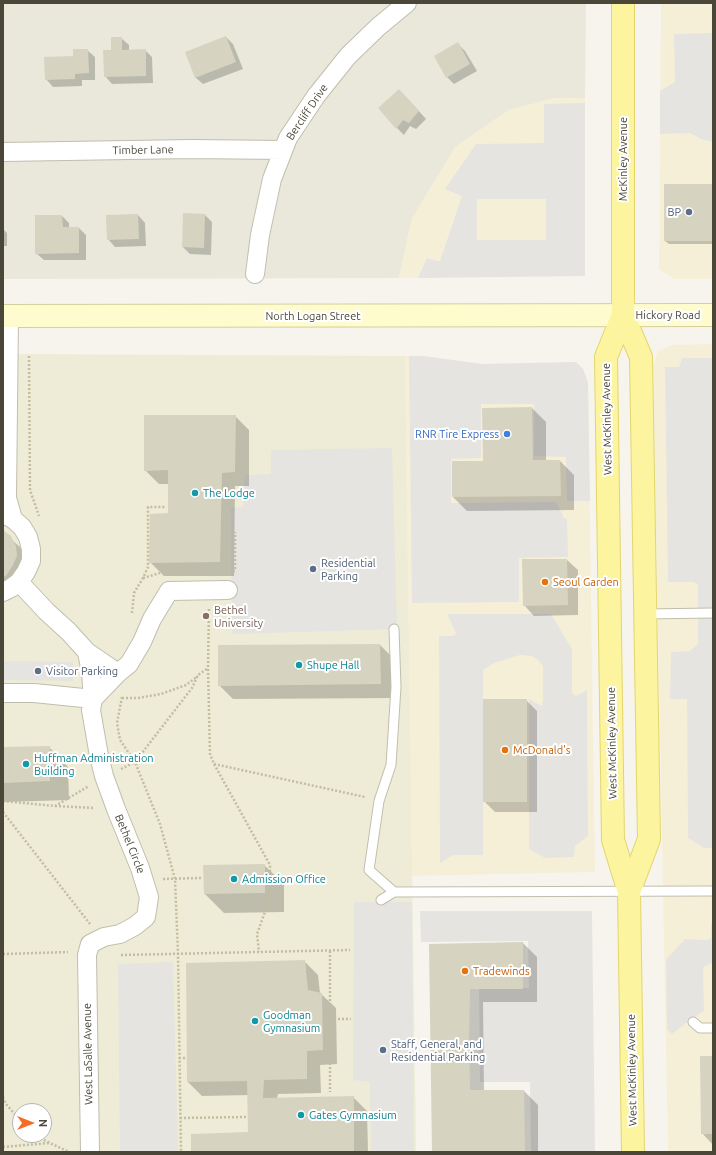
<!DOCTYPE html>
<style>
body{margin:0}
#map{position:relative;width:716px;height:1155px;overflow:hidden;background:#f6f4ec;font-family:Ubuntu,sans-serif}
canvas{display:block}
.frame{position:absolute;inset:0;border:4px solid #4a4739;pointer-events:none}
.north{position:absolute;left:12px;top:1103px;width:40px;height:40px;box-sizing:border-box;background:#fff;border:1px solid #b7b5b0;border-radius:50%;rotate:90deg;font-size:11px;font-weight:700;line-height:16px;text-align:center;color:#4a4739}
.north::after{content:'';display:block;margin:auto;width:14px;height:18px;background:#f66c23;clip-path:polygon(50% 0,100% 100%,50% 72%,0 100%)}
</style>
<div id="map">
<canvas width="716" height="1155"></canvas>
<div class="frame"></div>
<div class="north">N</div>
</div>
<script>
const ctx = document.querySelector('canvas').getContext('2d');
ctx.lineJoin = 'round';
function paint(path, color) { ctx.fillStyle = color; ctx.fill(path, 'evenodd'); }
const toPath = rows => new Path2D(rows.map(r => 'M' + r).join(''));
function strokePath(path, color, width, dash) { ctx.strokeStyle = color; ctx.lineWidth = width; ctx.lineCap = dash ? 'butt' : 'round'; ctx.setLineDash(dash || []); ctx.stroke(path); }
function drawText(font, color, halo, rows, align = 'center') {
  ctx.font = font + ' Ubuntu,sans-serif'; ctx.lineWidth = 4; ctx.setLineDash([]); ctx.textBaseline = 'middle'; ctx.strokeStyle = halo; ctx.fillStyle = color; for (const [text, x, y, turn = 0] of rows) {
    ctx.save(); ctx.translate(x, y); ctx.rotate((+turn || 0) * Math.PI / 180); ctx.textAlign = isNaN(turn) ? turn : align; if (halo) ctx.strokeText(text, 0, 0); ctx.fillText(text, 0, 0); ctx.restore();
  }
}
const residential = toPath([
 [3,3,586,3,585,98,554,98,412,218,399,278,3,279]
]);
const commercial = toPath([
 [661,3,713,3,713,279,674,279,659,269],
 [554,98,585,98,585,276,399,278,412,218,455,147,508,110],
 [713,344,713,1152,668,1152,653,367,658,351,672,345],
 [405,356,423,356,482,364,576,362,583,369,588,382,595,872,412,876]
]);
const education = toPath([
 [3,354,405,356,416,1152,3,1152],
 [20,1111,44,1111,44,1135,20,1135]
]);
const parking = toPath([
 [713,33,713,142,701,139,690,133,660,134,660,91,675,82,674,34],
 [585,103,585,276,418,278,427,258,437,261,440,261,462,196,445,189,476,144,544,143,544,104],
 [477,199,546,199,546,240,477,240],
 [409,356,423,356,482,364,576,362,583,369,588,382,590,501,567,501,566,457,534,456,534,404,481,404,481,458,451,459,451,503,556,502,564,518,567,519,568,557,519,558,519,602,412,603],
 [682,358,713,358,713,848,704,848,688,838,687,699,670,699,671,652,690,651,698,644,698,585,694,582,668,582,665,367,679,367],
 [392,448,397,629,232,634,231,508,243,507,245,475,271,474,271,450],
 [447,614,551,614,572,649,572,693,576,696,587,690,588,836,575,846,574,857,545,858,529,849,529,699,542,706,543,701,543,666,538,660,532,656,520,655,494,663,483,670,483,855,453,855,440,863,439,636,454,636,456,633],
 [3,661,73,662,73,681,3,680],
 [354,902,412,902,414,1152,371,1152,370,1082,353,1080],
 [420,911,592,911,595,1152,531,1152,530,1082,480,1082,479,988,529,988,528,941,421,942],
 [711,924,713,924,713,963,710,964,704,967,703,971,704,1011,682,1026,672,1034,667,1029,666,960,685,939,707,940,711,938],
 [173,962,178,1152,120,1152,118,964]
]);
const shadow = toPath([
 [226,37,233,44,243,69,203,84,195,77],
 [121,38,129,45,129,51,145,50,152,57,153,83,112,84,105,76,112,51],
 [458,44,465,51,477,71,454,84,447,77],
 [87,50,95,57,95,80,82,80,82,86,53,87,46,79,74,57],
 [407,98,426,119,416,129,410,126,404,135,397,128],
 [713,185,713,244,669,244,665,241],
 [138,215,145,223,146,246,115,247,108,239],
 [205,215,212,222,211,255,190,254,183,247],
 [62,216,69,223,69,228,79,228,86,235,86,260,44,260,36,253],
 [3,229,7,233,7,246,3,246],
 [532,408,546,422,546,461,560,461,574,475,574,510,467,511,453,497],
 [235,416,249,430,249,486,235,486,234,576,164,576,150,562,169,514,169,484,159,484,145,470],
 [3,532,21,548,26,558,3,591],
 [567,560,578,570,578,615,534,616,524,605],
 [380,645,394,659,394,698,233,699,219,685],
 [526,700,537,711,537,812,495,812,484,801],
 [49,747,68,767,69,800,3,802,3,748],
 [264,865,284,884,284,912,224,913,205,894,204,866],
 [523,943,537,957,537,1002,483,1002,484,1091,524,1091,538,1105,538,1152,433,1152,430,945],
 [304,961,318,975,320,993,336,1008,337,1064,320,1065,321,1093,278,1094,277,1099,353,1097,367,1111,368,1152,192,1152,249,1133,249,1095,202,1096,188,1082,187,964],
 [713,1057,713,1145,702,1133]
]);
const building = toPath([
 [226,36,236,62,195,78,185,52],
 [111,37,122,37,122,50,146,49,146,76,104,77,103,50,111,50],
 [458,42,470,64,446,78,434,56],
 [73,49,88,49,89,73,75,74,75,79,45,80,44,57,73,56],
 [399,89,419,111,409,123,403,120,396,129,378,108],
 [664,184,713,184,713,241,664,241],
 [183,213,205,214,204,248,182,247],
 [138,214,139,239,107,240,106,215],
 [35,215,62,215,63,227,79,227,79,253,35,254],
 [532,407,533,460,560,460,561,496,452,497,452,461,483,461,482,408],
 [144,415,236,415,235,472,222,473,220,562,149,563,150,514,168,513,168,470,144,471],
 [3,530,11,536,16,546,17,556,13,565,6,576,3,577],
 [522,559,567,559,568,605,523,606],
 [380,644,381,684,218,686,218,645],
 [483,699,527,699,527,802,483,802],
 [50,746,50,781,3,783,3,747],
 [265,864,265,893,204,894,203,865],
 [523,942,523,989,470,989,469,1036,470,1090,524,1090,525,1152,432,1152,429,944],
 [305,960,308,990,322,993,323,1050,307,1051,307,1079,264,1080,263,1098,354,1096,354,1152,191,1152,191,1134,248,1132,247,1081,187,1082,186,963],
 [700,1056,713,1056,713,1134,701,1134]
]);
const path = toPath([
 [29,356,30,490,39,516],
 [233,571,235,571,235,532],
 [143,578,160,573],
 [209,609,208,668,210,754,214,764,270,865,270,898,257,934,259,952],
 [132,613,134,593,143,578,148,567,148,507,165,507],
 [122,697,117,723,120,740,135,762,160,824,175,879,178,954,181,1152],
 [122,698,138,698,161,694,186,685,198,676],
 [214,764,365,797],
 [121,769,135,762,192,688,198,675,208,668],
 [3,801,55,806,89,786],
 [55,806,95,808],
 [3,812,90,924],
 [163,879,201,878],
 [330,951,330,1092],
 [3,954,68,952],
 [121,955,350,950],
 [330,1019,351,1019],
 [179,1058,187,1058],
 [3,1097,6,1104,20,1120],
 [180,1118,247,1117],
 [33,1135,69,1152],
 [3,1147,49,1143]
]);
const lane = toPath([
 [645,614,713,613],
 [394,629,396,687,391,765,379,801,369,870,394,892,713,891],
 [381,900,394,892],
 [693,1022,700,1028,713,1028]
]);
const street = toPath([
 [3,152,192,149,283,150],
 [255,274,260,235,272,179,288,138,316,96,348,56,378,27,407,3],
 [9,316,7,498,13,519],
 [3,514,13,519,22,527,28,537,31,549,31,561,26,572,19,582,11,588,3,592],
 [19,582,46,611,69,632,87,652,91,673,93,699,91,710,99,756,104,776,116,809,140,868,149,897,146,917,135,926,120,934,104,937,90,944,87,955,90,1152],
 [87,652,118,673],
 [3,693,34,693,93,699,118,673,129,664,142,642,152,619,169,591,228,590]
]);
const secondary = toPath([
 [3,316,713,315]
]);
const primary = toPath([
 [623,3,623,315,641,357,649,839,629,892],
 [623,315,606,357,613,840,629,892,633,1152]
]);
const markers = [
 [689,212,4,"#5c6f8a"],
 [507,434,4,"#3f7fe0"],
 [195,493,4,"#0f9aa8"],
 [313,569,4,"#5c6f8a"],
 [545,582,4,"#e8710a"],
 [206,616,4,"#8d6e63"],
 [299,665,4,"#0f9aa8"],
 [38,671,4,"#5c6f8a"],
 [505,750,4,"#e8710a"],
 [26,764,4,"#0f9aa8"],
 [234,879,4,"#0f9aa8"],
 [465,971,4,"#e8710a"],
 [255,1021,4,"#0f9aa8"],
 [383,1050,4,"#5c6f8a"],
 [301,1115,4,"#0f9aa8"]
];
const streetNames = [
 ["Bercliff Drive",307,112,-56],
 ["Timber Lane",143,150,-1],
 ["McKinley Avenue",623,159,-90],
 ["Hickory Road",668,315],
 ["North Logan Street",313,316],
 ["West McKinley Avenue",607,419,-91],
 ["West McKinley Avenue",612,743,-91],
 ["Bethel Circle",130,844,68],
 ["West LaSalle Avenue",88,1054,-91],
 ["West McKinley Avenue",632,1070,-91]
];
const serviceNames = [
 ["BP",681,212,"right"],
 ["Residential",321,563],
 ["Parking",321,576],
 ["Visitor Parking",46,671],
 ["Staff, General, and",391,1044],
 ["Residential Parking",391,1057]
];
const shopNames = [
 ["RNR Tire Express",499,434]
];
const cultureNames = [
 ["The Lodge",203,493],
 ["Shupe Hall",307,665],
 ["Huffman Administration",34,758],
 ["Building",34,771],
 ["Admission Office",242,879],
 ["Goodman",263,1015],
 ["Gymnasium",263,1028],
 ["Gates Gymnasium",309,1115]
];
const foodNames = [
 ["Seoul Garden",553,582],
 ["McDonald's",513,750],
 ["Tradewinds",473,971]
];
const educationNames = [
 ["Bethel",214,610],
 ["University",214,623]
];
paint(residential, '#e9e8da');
paint(commercial, '#f6efd8');
paint(education, '#eeecd6');
paint(parking, '#e5e4e0');
paint(shadow, '#0003');
paint(building, '#d7d3c1');
strokePath(lane, '#c1beae', 11);
strokePath(street, '#c1beae', 20);
strokePath(secondary, '#d4d09c', 24);
strokePath(primary, '#e2d66d', 24);
strokePath(path, '#c3bda0', 2.5, [2, 2]);
strokePath(lane, '#fff', 9);
strokePath(street, '#fff', 18);
strokePath(secondary, '#fefbce', 22);
strokePath(primary, '#fcf49e', 22);
for (const [x, y, r, color] of markers) { const dot = new Path2D(); dot.arc(x, y, r, 0, 2 * Math.PI); ctx.fillStyle = color; ctx.fill(dot); strokePath(dot, '#fff', 1.5); }
drawText('11px', '#4a4739', '#fff', streetNames);
drawText('11px', '#4e5e75', '#fff', serviceNames, 'left');
drawText('11px', '#366cbe', '#fff', shopNames, 'right');
drawText('11px', '#0d838f', '#fff', cultureNames, 'left');
drawText('11px', '#c56008', '#fff', foodNames, 'left');
drawText('11px', '#785e54', '#fff', educationNames, 'left');
</script>
